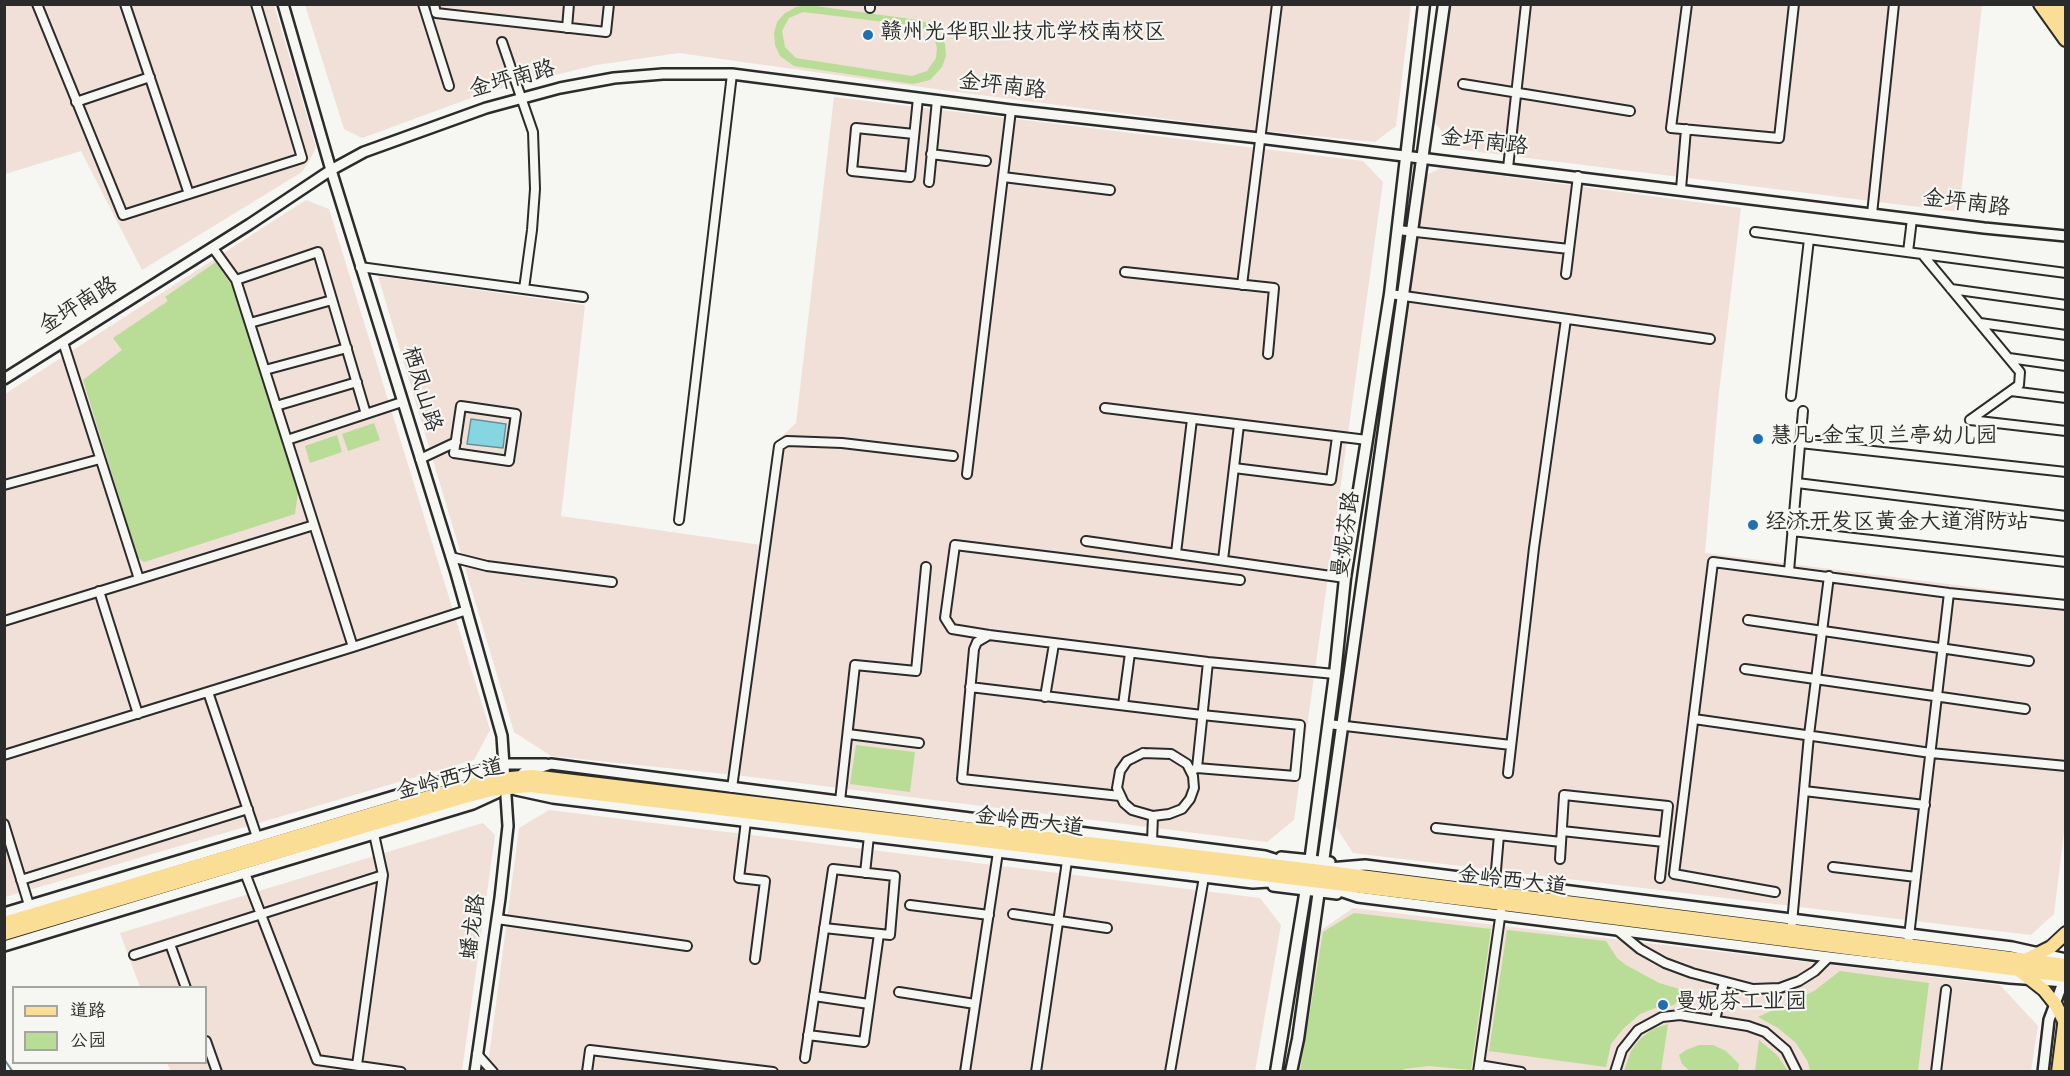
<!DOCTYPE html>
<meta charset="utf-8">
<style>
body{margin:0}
#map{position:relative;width:2070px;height:1076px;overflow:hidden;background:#f6f6f2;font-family:Dekko,"LXGW WenKai TC",sans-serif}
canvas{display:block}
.frame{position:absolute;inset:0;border:6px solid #2b2b2b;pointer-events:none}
.legend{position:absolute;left:12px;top:986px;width:195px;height:78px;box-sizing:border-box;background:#f6f6f2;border:2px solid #a5a5a2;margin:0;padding:8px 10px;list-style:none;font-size:18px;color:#2b2b2b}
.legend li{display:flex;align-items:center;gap:12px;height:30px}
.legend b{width:30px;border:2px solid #a5a5a2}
</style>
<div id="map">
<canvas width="2070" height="1076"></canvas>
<div class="frame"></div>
<ul class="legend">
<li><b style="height:8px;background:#fbde96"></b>道路</li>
<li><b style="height:16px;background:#b9dc96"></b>公园</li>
</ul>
</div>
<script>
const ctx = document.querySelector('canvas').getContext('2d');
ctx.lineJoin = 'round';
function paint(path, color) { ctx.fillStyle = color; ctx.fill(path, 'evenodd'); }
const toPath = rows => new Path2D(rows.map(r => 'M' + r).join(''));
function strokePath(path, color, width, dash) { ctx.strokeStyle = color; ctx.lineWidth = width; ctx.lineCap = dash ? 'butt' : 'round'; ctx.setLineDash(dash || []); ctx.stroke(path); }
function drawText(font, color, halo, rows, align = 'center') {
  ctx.font = font + ' Dekko,"LXGW WenKai TC",sans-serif'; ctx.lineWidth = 4.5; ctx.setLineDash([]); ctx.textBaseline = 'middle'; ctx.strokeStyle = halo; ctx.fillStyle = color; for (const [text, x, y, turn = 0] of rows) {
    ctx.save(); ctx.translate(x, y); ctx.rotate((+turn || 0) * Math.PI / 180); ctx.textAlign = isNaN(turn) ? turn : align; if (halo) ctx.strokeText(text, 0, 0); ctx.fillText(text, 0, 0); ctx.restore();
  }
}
const built = toPath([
 [5,5,274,5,316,147,310,160,302,172,142,270,81,151,5,174],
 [305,5,1411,5,1396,126,1375,142,1245,129,957,92,679,53,596,65,490,91,362,138,344,129],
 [1449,5,1982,5,1959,212,1456,149,1434,122],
 [834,97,1363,161,1383,182,1294,820,1267,842,744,776,551,756,514,732,378,276,585,305,561,516,761,545,775,443,796,423],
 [1441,168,1741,208,1719,392,1705,553,2065,599,2065,824,2054,914,2031,935,1353,853,1332,821,1422,177],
 [306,200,329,209,490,730,474,760,5,897,5,394],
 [549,810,1260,898,1281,925,1255,1071,487,1072,519,828],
 [483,823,495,835,462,1071,171,1071,167,1063,206,1062,206,988,140,987,120,933],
 [1353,908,2000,985,2038,1026,2031,1071,1297,1072,1320,931]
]);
const green = toPath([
 [808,5,918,20,930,24,939,32,945,44,946,56,942,67,930,80,913,84,794,66,780,56,775,45,774,33,777,22,785,13,796,7],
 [803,12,918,26,927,31,934,38,937,48,936,58,927,71,912,76,796,58,785,47,782,31,789,18],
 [216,262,235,291,298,492,295,514,144,562,138,558,83,380,122,350,113,338,168,301,165,297],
 [374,423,380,440,348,451,342,434],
 [337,435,342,452,310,463,305,446],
 [856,745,915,752,910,792,850,784],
 [1354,913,1491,929,1471,1070,1429,1066,1404,1069,1400,1072,1300,1071,1323,932],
 [1507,930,1606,941,1617,958,1626,965,1659,983,1686,991,1674,1005,1658,1007,1640,1014,1623,1029,1611,1044,1606,1067,1489,1051],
 [1840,971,1929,983,1918,1071,1810,1071,1808,1062,1796,1043,1778,1028,1758,1017,1814,991],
 [1668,1024,1661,1071,1624,1071,1631,1051,1640,1039,1653,1029],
 [1759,1040,1777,1055,1788,1071,1755,1071],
 [1699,1045,1713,1045,1726,1051,1739,1064,1738,1070,1690,1071,1682,1064,1679,1055,1686,1050]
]);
const water = toPath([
 [471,419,506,424,503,448,467,444,471,419]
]);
const stream = toPath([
 [4,1059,13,1072]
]);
const minor = toPath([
 [37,4,123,215,302,158,256,4],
 [125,4,189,194],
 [423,4,449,86],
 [434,4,436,13,606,32,609,4],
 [1687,4,1671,128,1779,138,1794,4],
 [870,8,870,4],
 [567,28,569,4],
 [502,42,533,132,535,189,532,230,524,289],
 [1463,84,1630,111],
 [76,102,150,77],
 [914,134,856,128,852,171,910,177,918,98],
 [931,154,986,161],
 [1508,168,1526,4],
 [1003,177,1110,190],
 [929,182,937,100],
 [1681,189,1686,129],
 [1872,214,1894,4],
 [1398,230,1569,249],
 [1755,232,2066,273],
 [213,248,236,280,353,647],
 [1908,252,1912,219],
 [1922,254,2020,372,2019,385,1970,420],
 [360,267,583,297],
 [1125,272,1274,288,1268,354],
 [1566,274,1578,176],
 [236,280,318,252,366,414],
 [1242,285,1277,4],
 [1951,289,2066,305],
 [1390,294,1710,339],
 [250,323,332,300],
 [1980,323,2066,335],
 [63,342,139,579],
 [2009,358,2066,366],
 [265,370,347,348],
 [2011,391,2066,398],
 [1791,396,1809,239],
 [276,406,357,382],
 [461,406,516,414,509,461,454,453,461,406],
 [1105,408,1367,440],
 [1970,420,2066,431],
 [287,440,402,402],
 [1800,443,2066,472],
 [420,459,456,442],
 [1234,468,1331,480,1337,437],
 [967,474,1011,110],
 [1797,483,2066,516],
 [4,485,100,459],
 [679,520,732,74],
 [1792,531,2066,562],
 [1086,541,1345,578],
 [1176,553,1192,419],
 [451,557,487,566,612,582],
 [1223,560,1239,425],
 [1789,571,1803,411],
 [1240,580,955,545,945,618,952,629,989,635,1208,662,1335,674],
 [99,591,138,714],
 [1748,620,2029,661],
 [4,621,314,525],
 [989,635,977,642,974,649,962,779,1120,796],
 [1745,669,2025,709],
 [970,687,1202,715,1300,725,1295,776,1197,768,1191,771],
 [208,692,257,837],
 [1045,697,1054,644],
 [1123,705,1130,653],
 [1694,719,1931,753,2066,766],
 [1328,724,1511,745],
 [848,734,919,743],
 [1143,753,1171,754,1187,764,1193,776,1194,788,1190,799,1182,809,1169,814,1153,816,1132,810,1124,803,1117,788,1120,771,1127,761,1143,753],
 [4,755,353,647,467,610],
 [1197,768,1208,662],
 [1508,773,1534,548,1566,319],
 [732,788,779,446,787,441,842,443,953,456],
 [1804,791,1925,805],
 [840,801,855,665,916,671,926,567],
 [746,821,739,878,765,881,755,959],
 [4,824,29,905],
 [1436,828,1561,842],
 [1562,831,1664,842],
 [1152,841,1153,816],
 [1560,859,1564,795,1668,806,1660,878],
 [1833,867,1916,877],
 [245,873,317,1060,401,1072],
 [865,873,869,836],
 [21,880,248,809],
 [1495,882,1499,835],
 [1775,892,1674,874,1713,562,1949,593,2066,605],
 [910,905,989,915],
 [1013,914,1107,928],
 [497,919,687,946],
 [1792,923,1809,735,1829,576],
 [1617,930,1640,949,1665,963,1692,973,1753,989,1780,988,1799,981,1815,971,1829,957],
 [170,944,186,988],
 [1908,945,1949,593],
 [134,955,383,875],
 [899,992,975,1004],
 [814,996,869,1004],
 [1715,1020,1724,982],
 [808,1035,864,1042,879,934],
 [206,1041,217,1072],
 [477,1054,493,1072],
 [805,1058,833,869,895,876,890,935,824,928],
 [357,1065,383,875,374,834],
 [1479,1065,1521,1072],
 [587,1072,590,1050,773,1072],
 [965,1072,998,852],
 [1036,1072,1067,861],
 [1170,1072,1204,877],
 [1478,1072,1501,911],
 [1615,1072,1622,1050,1638,1030,1662,1017,1680,1015,1748,1026,1765,1032,1786,1050,1797,1072],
 [1936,1072,1946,990]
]);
const tertiary = toPath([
 [283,4,331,170,456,573,502,736,508,826,500,898,475,1072],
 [4,379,250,224,331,170,364,152,486,108,560,88,614,78,663,74,732,74,1011,110,1259,138,1984,228,2066,236],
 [523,773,551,764,1265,856,1287,863],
 [468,774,506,764,546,764],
 [516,790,553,798,1253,883,1285,881],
 [1281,857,1330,862],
 [1329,868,1365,865,2012,947,2066,959],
 [1273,886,1337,894],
 [1328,887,1358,897,1829,957,2010,978,2066,982],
 [4,913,464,775,492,777],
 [4,946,473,804,497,793],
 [2043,1072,2049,1020,2065,977]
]);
const secondary = toPath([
 [1276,1072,1309,870,1335,674,1345,578,1390,294,1424,4],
 [1291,1072,1298,1039,1444,4]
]);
const primary = toPath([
 [4,923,458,788,489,780,532,776,1321,871,2066,965],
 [4,934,461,798,491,790,530,786,1502,904,2066,976],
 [2027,959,2051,947,2066,933],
 [2021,972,2044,990,2056,1005,2065,1023],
 [2058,1072,2065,1017]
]);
const trunk = toPath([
 [2041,4,2066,39],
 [2057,4,2066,17]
]);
const markers = [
 [868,35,6,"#1f6fb2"],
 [1758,439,6,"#1f6fb2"],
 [1753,525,6,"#1f6fb2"],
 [1663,1005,6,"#1f6fb2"]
];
const poiNames = [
 ["赣州光华职业技术学校南校区",880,35],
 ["慧凡-金宝贝兰亭幼儿园",1770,439],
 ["经济开发区黄金大道消防站",1765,525],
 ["曼妮芬工业园",1675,1005]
];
const streetNames = [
 ["金坪南路",513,82,-15],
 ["金坪南路",1002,89,7],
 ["金坪南路",1484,145,7],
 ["金坪南路",1966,206,7],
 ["金坪南路",80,308,-32],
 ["栖凤山路",419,390,73],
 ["曼妮芬路",1349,535,-82],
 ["金岭西大道",451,782,-14],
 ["金岭西大道",1029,825,7],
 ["金岭西大道",1512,884,7],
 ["蟠龙路",476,927,-82]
];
paint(built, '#f0e0d7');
paint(green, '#b9dc96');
paint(water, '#86d6e1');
strokePath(water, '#629298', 1.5);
strokePath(stream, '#629298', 2);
strokePath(minor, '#2b2b2b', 12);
strokePath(tertiary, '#2b2b2b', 14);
strokePath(secondary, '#2b2b2b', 15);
strokePath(primary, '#2b2b2b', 16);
strokePath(trunk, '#2b2b2b', 18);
strokePath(minor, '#f6f6f2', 8);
strokePath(tertiary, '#f6f6f2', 9);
strokePath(secondary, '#f6f6f2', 10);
strokePath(primary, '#fbde96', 12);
strokePath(trunk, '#fbde96', 14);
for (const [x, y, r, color] of markers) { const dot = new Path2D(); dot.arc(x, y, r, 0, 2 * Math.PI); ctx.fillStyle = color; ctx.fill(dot); strokePath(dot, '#f6f6f2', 2); }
drawText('22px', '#2b2b2b', '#f6f6f2', poiNames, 'left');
drawText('22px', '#2b2b2b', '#f6f6f2', streetNames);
</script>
